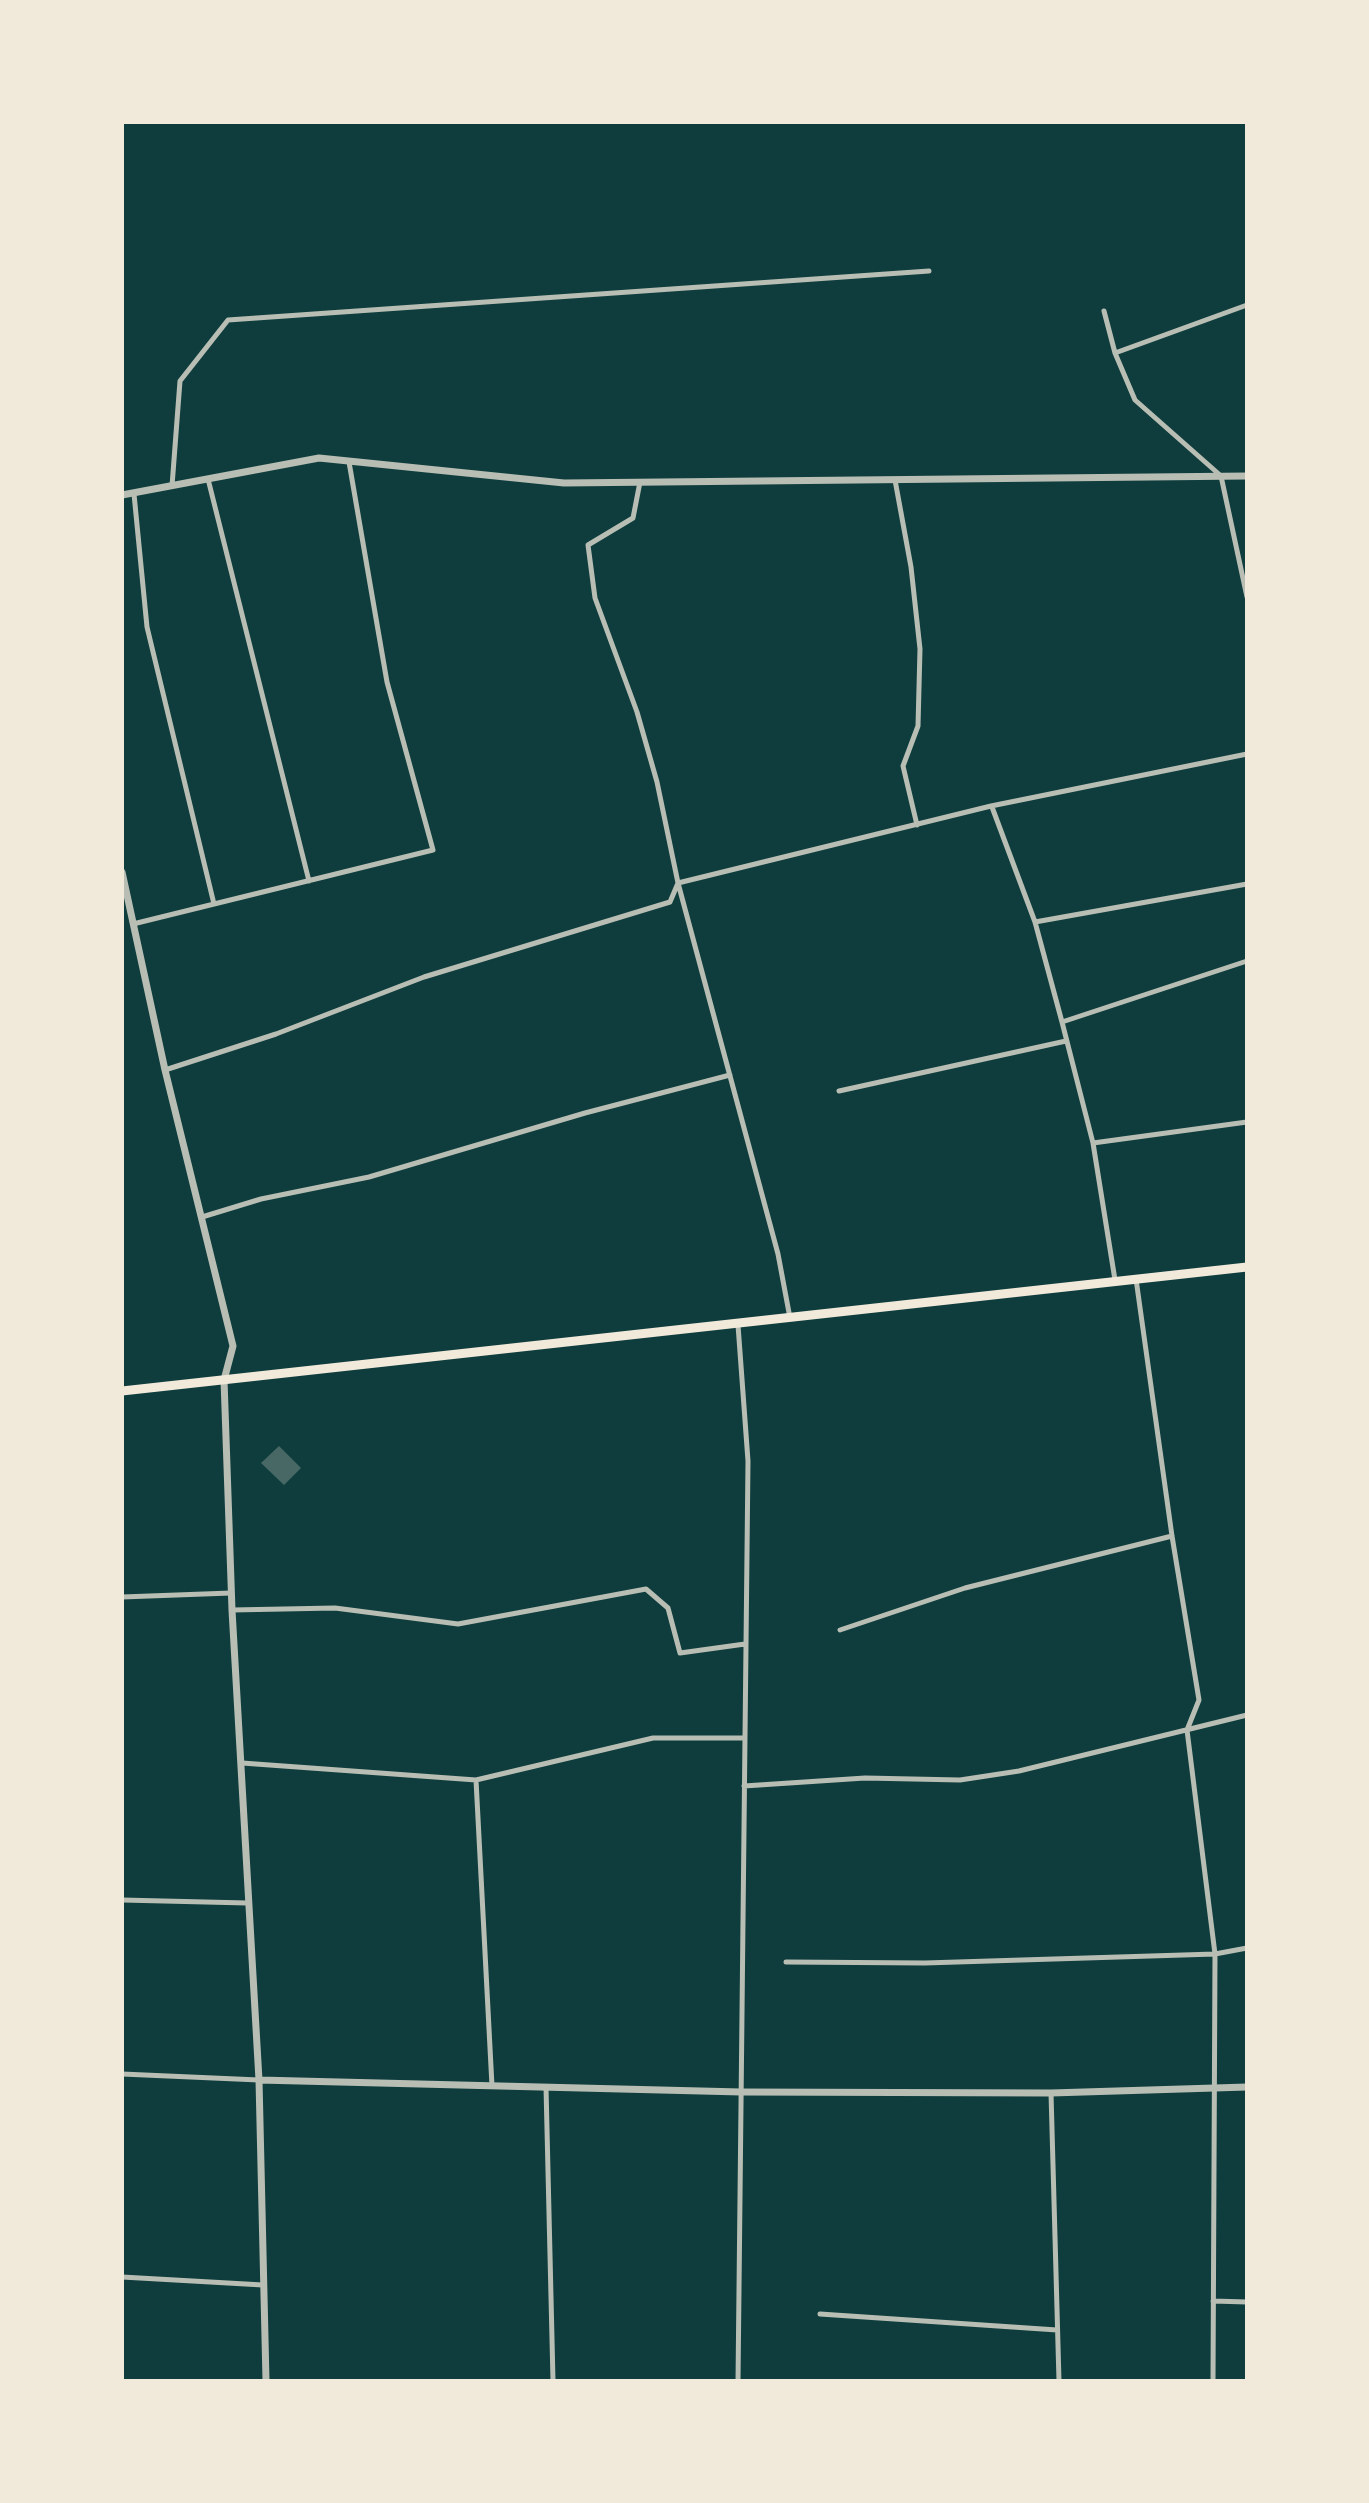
<!DOCTYPE html>
<style>
body{margin:0}
#map{position:relative;width:1369px;height:2503px;overflow:hidden;background:#0f3d3e;font-family:"Fira Sans",sans-serif}
canvas{display:block}
.frame{position:absolute;inset:0;border:124px solid #f1e9da;pointer-events:none}
</style>
<div id="map">
<canvas width="1369" height="2503"></canvas>
<div class="frame"></div>
</div>
<script>
const ctx = document.querySelector('canvas').getContext('2d');
ctx.lineJoin = 'round';
function paint(path, color) { ctx.fillStyle = color; ctx.fill(path, 'evenodd'); }
const toPath = rows => new Path2D(rows.map(r => 'M' + r).join(''));
function strokePath(path, color, width, dash) { ctx.strokeStyle = color; ctx.lineWidth = width; ctx.lineCap = dash ? 'butt' : 'round'; ctx.setLineDash(dash || []); ctx.stroke(path); }
const building = toPath([
 [279,1446,301,1468,284,1485,261,1463]
]);
const minor = toPath([
 [1104,311,1115,353,1135,400,1221,476,1247,597],
 [1115,353,1247,305],
 [208,479,309,881],
 [895,480,911,567,920,649,918,726,903,766,917,825],
 [640,482,633,518,588,545,595,598,637,712,657,782,678,883,778,1254,790,1318],
 [172,486,180,381,228,320,929,271],
 [134,494,147,627,214,904],
 [992,807,1035,922,1062,1022,1093,1143,1115,1280],
 [1035,922,1247,884],
 [133,924,433,850,387,682,349,462],
 [1062,1022,1247,961],
 [165,1070,276,1034,424,977,670,902,678,883,991,806,1247,754],
 [839,1091,1066,1041],
 [1093,1143,1247,1122],
 [202,1217,261,1199,369,1177,585,1113,730,1075],
 [1136,1279,1172,1536,1199,1700,1187,1730,1215,1954,1213,2381],
 [122,1597,231,1593],
 [232,1610,335,1608,458,1624,646,1589,668,1608,680,1653,745,1644],
 [840,1630,965,1588,1172,1536],
 [242,1763,476,1780,653,1738,745,1738],
 [476,1780,492,2086],
 [744,1786,865,1778,960,1780,1019,1771,1247,1715],
 [122,1900,247,1903],
 [786,1962,925,1963,1215,1954,1247,1948],
 [122,2074,259,2080],
 [546,2087,553,2381],
 [1051,2093,1059,2381],
 [122,2277,263,2285],
 [1213,2301,1247,2302],
 [820,2314,1057,2330],
 [738,2381,748,1461,738,1325]
]);
const tertiary = toPath([
 [122,495,319,458,564,483,1247,476],
 [122,872,165,1070,233,1346,224,1380,232,1610,259,2080,266,2381],
 [259,2080,741,2092,1051,2093,1247,2087]
]);
const trunk = toPath([
 [122,1391,1247,1267]
]);
paint(building, '#486865');
strokePath(minor, '#b8beb3', 5);
strokePath(tertiary, '#b8beb3', 7);
strokePath(trunk, '#f1e9da', 9);
</script>
